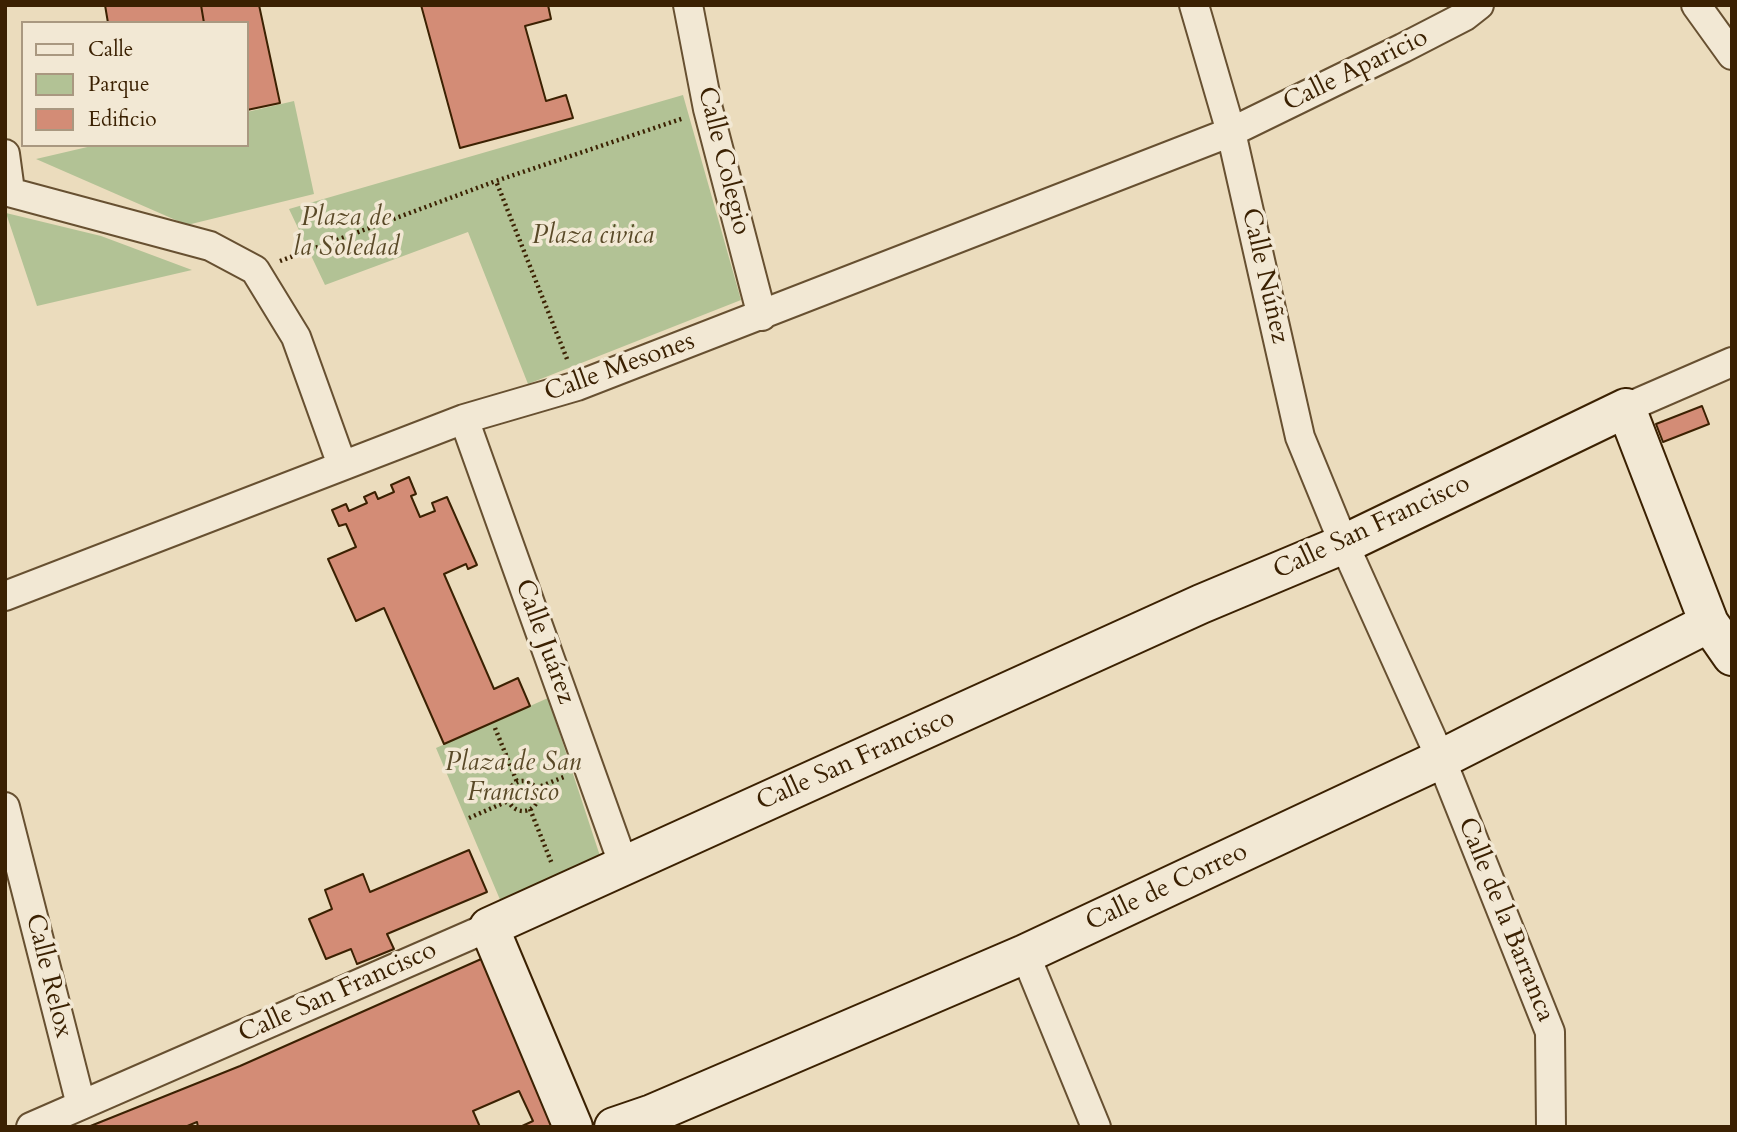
<!DOCTYPE html>
<meta charset="utf-8">
<style>
body{margin:0}
#map{position:relative;width:1737px;height:1132px;overflow:hidden;background:#ebdcbd;font-family:Cardo,serif}
canvas{display:block}
.frame{position:absolute;inset:0;border:7px solid #3b2102;pointer-events:none}
.legend{position:absolute;left:21px;top:21px;width:228px;height:126px;box-sizing:border-box;background:#f2e8d4;border:2px solid #a99880;margin:0;padding:9px 12px;list-style:none;font-size:21px;color:#3b2102}
.legend li{display:flex;align-items:center;gap:14px;height:35px}
.legend b{width:35px;border:2px solid #a99880}
</style>
<div id="map">
<canvas width="1737" height="1132"></canvas>
<div class="frame"></div>
<ul class="legend">
<li><b style="height:9px;background:#f2e8d4"></b>Calle</li>
<li><b style="height:19px;background:#b2c295"></b>Parque</li>
<li><b style="height:19px;background:#d38c76"></b>Edificio</li>
</ul>
</div>
<script>
const ctx = document.querySelector('canvas').getContext('2d');
ctx.lineJoin = 'round';
function paint(path, color) { ctx.fillStyle = color; ctx.fill(path, 'evenodd'); }
const toPath = rows => new Path2D(rows.map(r => 'M' + r).join(''));
function strokePath(path, color, width, dash) { ctx.strokeStyle = color; ctx.lineWidth = width; ctx.lineCap = dash ? 'butt' : 'round'; ctx.setLineDash(dash || []); ctx.stroke(path); }
function drawText(font, color, halo, rows, align = 'center') {
  ctx.font = font + ' Cardo,serif'; ctx.lineWidth = 7; ctx.setLineDash([]); ctx.textBaseline = 'middle'; ctx.strokeStyle = halo; ctx.fillStyle = color; for (const [text, x, y, turn = 0] of rows) {
    ctx.save(); ctx.translate(x, y); ctx.rotate((+turn || 0) * Math.PI / 180); ctx.textAlign = isNaN(turn) ? turn : align; if (halo) ctx.strokeText(text, 0, 0); ctx.fillText(text, 0, 0); ctx.restore();
  }
}
const green = toPath([
 [683,95,741,300,528,384,468,232,325,285,289,209],
 [294,101,314,194,187,225,36,159,96,145,247,145,247,112],
 [6,213,101,236,192,270,37,306],
 [548,698,601,859,501,902,436,748]
]);
const building = toPath([
 [105,5,201,5,204,23,108,23,105,5],
 [201,5,259,5,280,103,247,110,247,23,204,23,201,5],
 [421,5,548,5,551,19,525,26,546,101,566,95,573,118,460,148,421,5],
 [1702,406,1709,424,1663,442,1656,424,1702,406],
 [409,477,416,494,411,496,420,517,435,511,432,503,447,497,477,565,468,569,466,564,444,574,494,689,518,678,530,706,444,744,384,608,356,621,328,559,356,547,346,524,339,526,332,510,346,504,349,511,367,503,364,497,375,492,378,499,394,492,391,485,409,477],
 [469,850,487,892,387,934,394,949,357,964,351,949,326,959,309,919,332,909,325,890,363,874,370,892,469,850],
 [488,956,564,1127,520,1127,533,1121,519,1091,473,1111,480,1127,198,1127,197,1122,185,1127,88,1127,240,1066,488,956]
]);
const path = toPath([
 [280,261,496,181],
 [567,359,496,181,684,118],
 [495,728,517,782],
 '508 796a15 15 0 1 1 30 0a15 15 0 1 1-30 0Z',
 [536,788,564,777],
 [530,809,552,864],
 [469,818,508,801]
]);
const street = toPath([
 [688,5,708,109,762,316],
 [1194,5,1231,132,1300,437,1344,544,1441,759,1550,1032,1551,1127],
 [1696,5,1732,55],
 [5,154,10,191],
 [5,191,210,246,255,270,296,337,342,465],
 [1626,408,1732,362],
 [464,419,624,866],
 [5,596,464,419,577,386,1231,132,1403,48,1465,16,1479,5],
 [5,807,81,1105],
 [1025,954,1096,1127],
 [31,1127,489,927]
]);
const secondary = toPath([
 [573,1127,489,927,1201,604,1344,544,1626,408,1709,623,1732,656],
 [614,1127,652,1114,1025,954,1441,759,1709,623]
]);
const streetNames = [
 ["Calle Aparicio",1356,71,-26],
 ["Calle Colegio",723,161,76],
 ["Calle Núñez",1264,276,77],
 ["Calle Mesones",620,368,-20],
 ["Calle San Francisco",1372,528,-25],
 ["Calle Juárez",544,642,70],
 ["Calle San Francisco",856,761,-24],
 ["Calle de Correo",1167,888,-25],
 ["Calle de la Barranca",1505,920,68],
 ["Calle Relox",48,976,76],
 ["Calle San Francisco",338,993,-24]
];
const parkNames = [
 ["Plaza de",346,219],
 ["la Soledad",346,249],
 ["Plaza civica",593,237],
 ["Plaza de San",513,764],
 ["Francisco",513,794]
];
paint(green, '#b2c295');
paint(building, '#d38c76');
strokePath(building, '#3b2102', 2);
strokePath(street, '#675031', 32);
strokePath(secondary, '#3b2102', 42);
strokePath(path, '#3b2102', 4.5, [2, 3.5]);
strokePath(street, '#f2e8d4', 28);
strokePath(secondary, '#f2e8d4', 38);
drawText('26px', '#3b2102', '#f2e8d4', streetNames);
drawText('italic 26px', '#594927', '#f2e8d4', parkNames);
</script>
